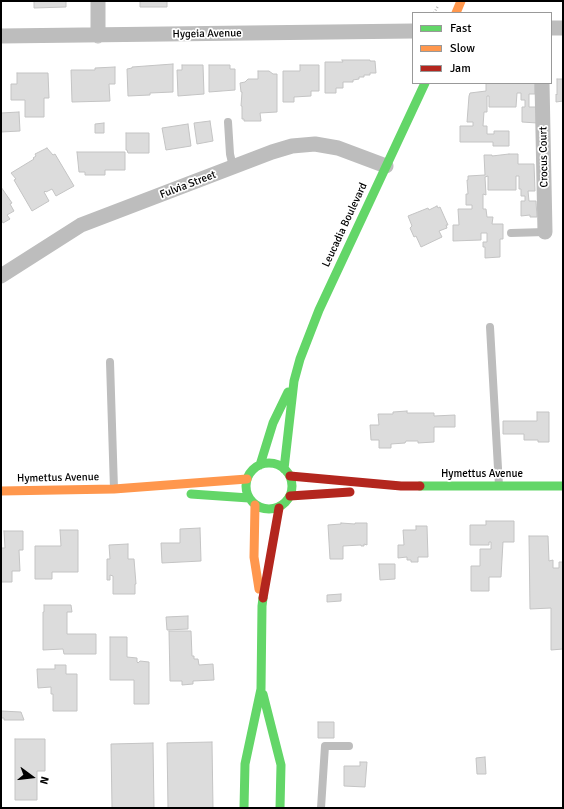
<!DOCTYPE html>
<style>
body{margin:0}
#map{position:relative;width:564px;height:809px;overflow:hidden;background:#fff;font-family:Signika,sans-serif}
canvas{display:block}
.frame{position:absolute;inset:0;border:2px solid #000;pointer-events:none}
.legend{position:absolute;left:412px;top:12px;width:140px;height:72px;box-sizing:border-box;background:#fff;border:1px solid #999;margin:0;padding:5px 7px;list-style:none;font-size:12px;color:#000}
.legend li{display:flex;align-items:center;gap:8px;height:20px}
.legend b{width:20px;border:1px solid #999}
.north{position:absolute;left:12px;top:757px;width:40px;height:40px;-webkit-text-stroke:3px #fff;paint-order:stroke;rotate:105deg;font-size:11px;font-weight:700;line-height:16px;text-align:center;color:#000}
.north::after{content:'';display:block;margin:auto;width:14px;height:18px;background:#000;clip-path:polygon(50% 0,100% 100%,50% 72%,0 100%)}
</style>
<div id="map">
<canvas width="564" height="809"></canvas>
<div class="frame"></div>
<ul class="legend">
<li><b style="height:5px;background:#63d668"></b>Fast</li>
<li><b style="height:5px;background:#ff974d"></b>Slow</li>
<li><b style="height:5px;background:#b3261e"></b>Jam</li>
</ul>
<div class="north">N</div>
</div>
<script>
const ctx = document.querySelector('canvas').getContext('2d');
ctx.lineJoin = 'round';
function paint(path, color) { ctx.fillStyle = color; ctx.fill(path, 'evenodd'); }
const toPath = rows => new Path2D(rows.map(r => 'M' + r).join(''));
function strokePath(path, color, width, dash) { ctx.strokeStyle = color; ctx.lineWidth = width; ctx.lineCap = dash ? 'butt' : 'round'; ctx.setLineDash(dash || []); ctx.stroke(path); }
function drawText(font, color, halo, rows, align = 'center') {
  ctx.font = font + ' Signika,sans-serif'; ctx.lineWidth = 3.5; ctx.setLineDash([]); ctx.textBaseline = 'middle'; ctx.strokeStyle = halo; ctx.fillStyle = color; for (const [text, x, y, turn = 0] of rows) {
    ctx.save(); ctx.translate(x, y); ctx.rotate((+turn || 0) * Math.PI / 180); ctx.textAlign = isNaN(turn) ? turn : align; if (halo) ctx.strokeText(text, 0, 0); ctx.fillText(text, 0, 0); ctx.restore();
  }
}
const building = toPath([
 [34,1,66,1,66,7,34,8,34,1],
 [140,1,167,1,167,7,140,7,140,1],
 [342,60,370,60,370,61,375,61,376,73,370,73,370,75,364,75,364,77,359,77,359,79,353,80,353,82,343,82,343,88,336,88,336,93,325,93,325,62,343,62,342,60],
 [173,64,173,92,150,93,150,95,128,96,127,69,132,68,132,67,173,64],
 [182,65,203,65,204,94,178,96,177,70,182,70,182,65],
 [209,65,230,65,230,69,235,69,235,90,209,92,209,65],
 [300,65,319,65,319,91,311,91,311,96,294,97,294,102,283,102,283,71,300,71,300,65],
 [115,67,115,84,109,84,110,101,72,102,71,70,95,70,95,68,115,67],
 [258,71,269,71,273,74,277,74,277,112,260,113,261,121,244,121,244,119,242,119,242,106,241,106,242,92,241,92,240,83,245,82,248,79,258,79,258,71],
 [17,73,48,73,49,98,44,98,44,117,25,117,25,100,11,100,11,84,17,84,17,73],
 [557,79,563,79,563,101,556,102,556,94,557,95,557,79],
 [486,83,535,83,535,94,529,94,529,107,537,107,537,123,522,122,522,107,525,107,525,100,521,100,521,93,517,93,516,107,489,107,489,96,487,96,487,112,484,112,483,126,487,126,487,134,494,134,494,131,509,131,509,146,493,146,493,142,460,142,460,126,473,126,473,122,467,122,469,96,470,93,486,91,486,83],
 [19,112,20,131,1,132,1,113,19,112],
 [210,121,213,141,197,144,194,123,210,121],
 [104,123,104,133,95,133,95,124,104,123],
 [188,124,191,146,166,150,162,128,188,124],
 [126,133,149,133,149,153,128,153,127,150,126,150,126,133],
 [47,148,53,155,55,154,74,186,56,196,52,189,46,192,45,191,44,192,49,201,32,211,14,180,16,179,11,173,34,159,33,158,36,156,35,154,47,148],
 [77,152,125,152,125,170,105,170,105,175,85,175,85,172,79,172,77,152],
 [509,154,518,154,518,164,534,164,535,191,528,191,529,201,536,201,537,217,530,217,530,215,521,216,521,201,525,201,525,196,521,196,521,189,519,189,519,176,516,176,516,190,488,190,488,176,485,177,486,195,483,194,483,209,486,209,487,217,493,217,492,224,503,224,503,239,500,239,500,257,485,258,485,247,483,247,483,242,487,242,487,233,481,233,481,240,453,241,453,225,459,225,458,209,472,209,472,205,466,205,466,194,468,194,467,180,468,180,468,176,485,175,484,155,492,155,492,156,509,154],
 [1,187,12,203,10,204,14,211,7,215,10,219,3,223,1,219,1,187],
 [437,206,438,208,440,207,448,225,446,225,447,228,439,231,442,237,421,247,416,236,414,237,410,228,412,226,408,216,428,208,429,210,437,206],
 [407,411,407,413,434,413,434,416,455,415,455,427,434,427,434,442,418,443,418,441,406,441,405,443,391,444,391,448,379,448,379,440,371,440,370,425,379,425,378,414,393,414,393,412,407,411],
 [537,412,549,412,549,442,538,442,538,440,524,440,524,434,503,434,503,421,537,421,537,412],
 [486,521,514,521,514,542,503,542,501,577,489,577,489,591,471,591,471,566,480,566,480,549,491,549,491,542,489,542,489,545,470,545,470,525,486,525,486,521],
 [341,523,355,524,355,523,367,523,367,545,364,544,364,546,361,546,361,545,343,546,343,559,330,559,328,525,341,524,341,523],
 [416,526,427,526,428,557,418,557,418,562,411,562,411,560,407,560,407,557,398,558,398,545,404,545,403,530,416,530,416,526],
 [200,528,201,561,162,563,161,543,180,543,180,529,200,528],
 [60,530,78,530,78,572,52,572,52,579,35,579,35,546,61,546,60,530],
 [4,531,23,531,23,550,19,550,20,571,12,571,12,582,1,582,1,548,5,548,4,531],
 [529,536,548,536,549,561,553,560,553,568,559,568,559,562,563,562,563,649,551,650,551,608,530,609,529,536],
 [128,544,128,559,134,559,136,584,135,584,135,594,113,594,113,576,110,575,110,580,107,580,107,559,110,559,109,545,128,544],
 [379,564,395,564,395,579,380,580,379,564],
 [341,594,341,601,327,602,327,595,341,594],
 [44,605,71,605,72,612,67,612,67,634,96,634,96,654,64,654,63,649,43,650,43,612,44,612,44,605],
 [188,616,188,629,167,630,166,617,188,616],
 [169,631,191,631,192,656,194,656,194,659,198,659,199,665,213,664,214,680,193,681,193,684,182,685,182,681,170,681,169,631],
 [110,637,127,637,127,657,137,658,137,662,138,663,140,661,149,662,149,704,134,704,134,680,110,680,110,637],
 [55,665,66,665,66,674,77,674,77,711,53,711,53,694,51,694,51,687,38,688,37,669,55,669,55,665],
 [1,711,21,712,24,720,4,720,4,718,1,718,1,711],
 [318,722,334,722,334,738,318,738,318,722],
 [15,739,45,739,45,771,37,771,37,800,15,800,15,739],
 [212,742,213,808,168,808,167,743,212,742],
 [153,743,154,808,112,808,111,744,153,743],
 [485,757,486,774,477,774,476,758,485,757],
 [360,762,367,762,365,787,344,786,344,766,360,766,360,762]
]);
const path = toPath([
 [434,13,438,6]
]);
const lane = toPath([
 [228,122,230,154,233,167],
 [511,233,545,232],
 [490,327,499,486],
 [110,362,114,489],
 [321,808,325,746,349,746]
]);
const street = toPath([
 [98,1,98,36],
 [551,28,563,28],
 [1,36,413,31],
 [542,83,545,232],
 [1,276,81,225,272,152,292,146,315,144,338,148,386,166]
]);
const fast = toPath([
 '246 486a23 23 0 1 1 46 0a23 23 0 1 1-46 0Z',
 [260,465,273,423,288,392],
 [284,469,294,381,300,359,319,310,425,83],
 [420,486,563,486],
 [191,494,249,498],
 [263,694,281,765,280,808],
 [244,808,245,764,261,689,262,606,263,598]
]);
const slow = toPath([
 [456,13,461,1],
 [1,491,114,489,247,479],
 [255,505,254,557,259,589]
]);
const jam = toPath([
 [290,476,401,486,420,486],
 [290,496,350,492],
 [263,598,279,508]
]);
const streetNames = [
 ["Hygeia Avenue",207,34,-1],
 ["Crocus Court",544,157,-91],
 ["Fulvia Street",188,185,-21],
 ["Leucadia Boulevard",345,225,-65],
 ["Hymettus Avenue",482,474],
 ["Hymettus Avenue",58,478,-1]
];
paint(building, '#dcdcdc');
strokePath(building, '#c4c4c4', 1);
strokePath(path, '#b8b8b8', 2.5, [1, 2]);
strokePath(lane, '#bdbdbd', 8);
strokePath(street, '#bdbdbd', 15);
strokePath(fast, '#63d668', 9);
strokePath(slow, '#ff974d', 9);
strokePath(jam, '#b3261e', 9);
drawText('11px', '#000', '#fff', streetNames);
</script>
